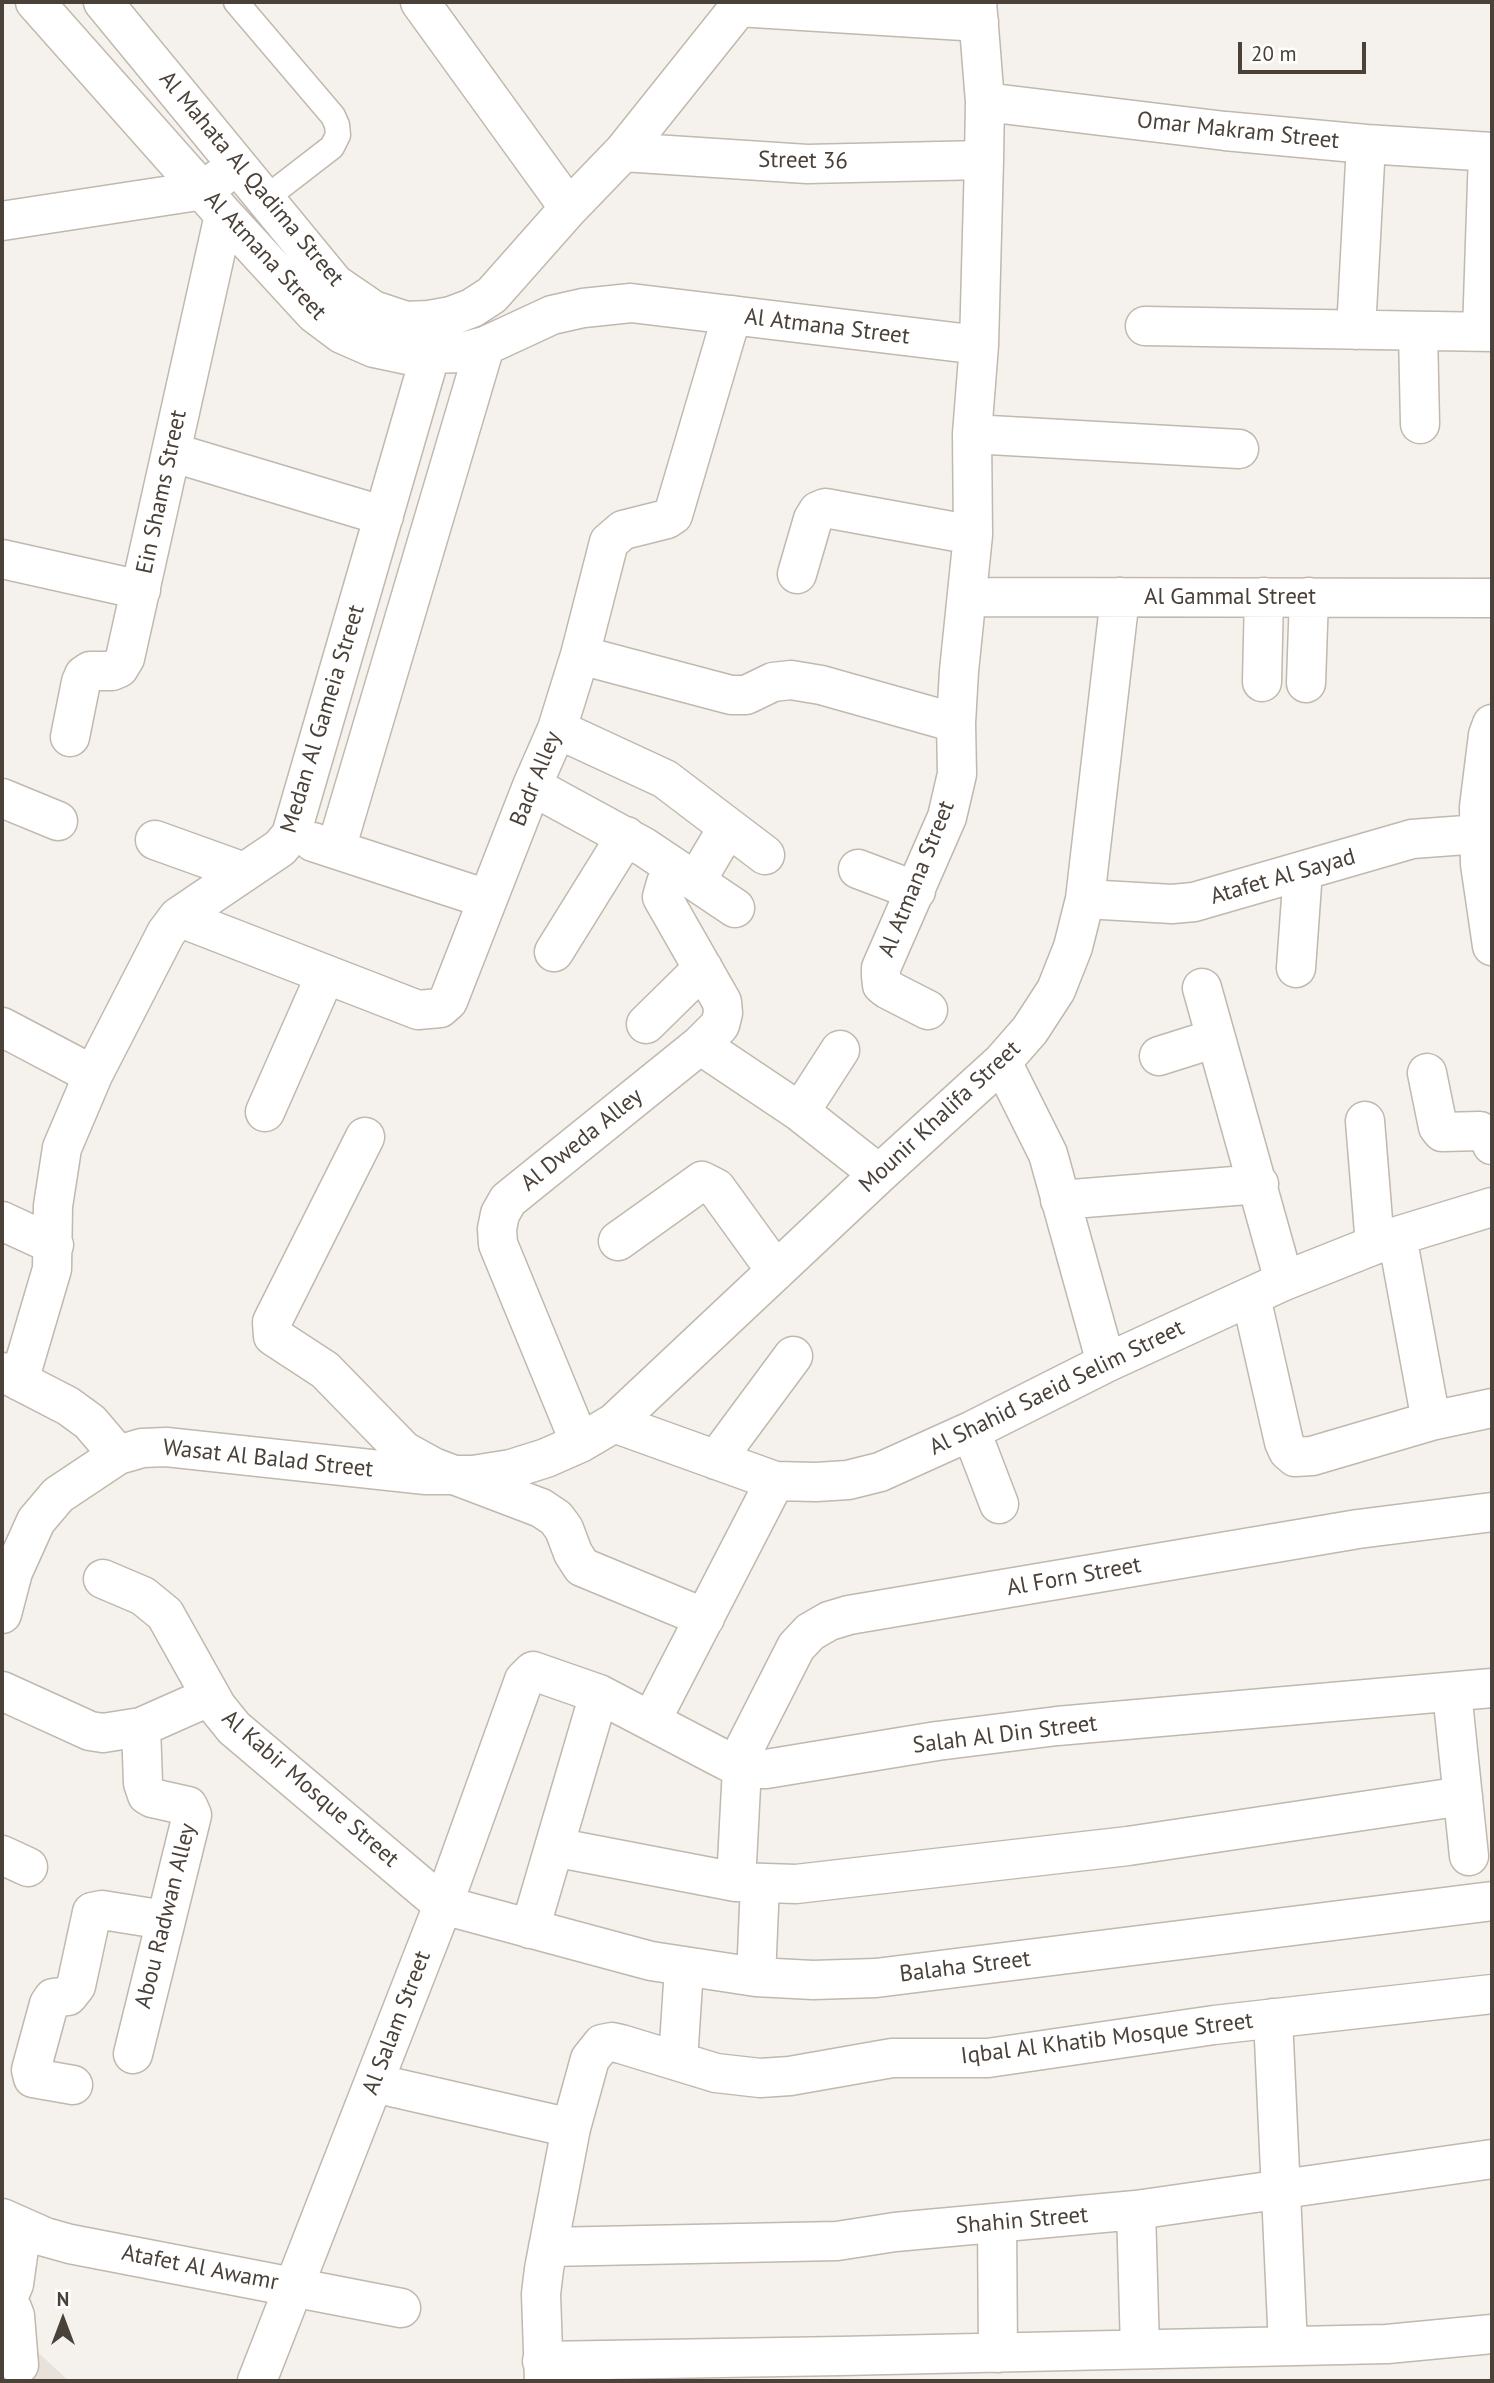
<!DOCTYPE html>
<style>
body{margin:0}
#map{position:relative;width:1494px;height:2383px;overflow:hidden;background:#f5f1ec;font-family:"PT Sans",sans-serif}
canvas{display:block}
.frame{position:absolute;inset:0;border:4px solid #4a4139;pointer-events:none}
.north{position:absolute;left:28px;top:2285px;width:70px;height:70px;-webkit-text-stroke:5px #fff;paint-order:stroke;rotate:0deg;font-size:19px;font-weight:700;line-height:28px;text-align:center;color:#4a4139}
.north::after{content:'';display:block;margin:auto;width:24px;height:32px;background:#4a4139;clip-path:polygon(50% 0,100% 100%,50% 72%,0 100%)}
.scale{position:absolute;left:1238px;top:42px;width:128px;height:32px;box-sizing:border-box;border:4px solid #4a4139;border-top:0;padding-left:9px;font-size:21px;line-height:24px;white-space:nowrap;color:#4a4139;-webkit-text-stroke:5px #fff;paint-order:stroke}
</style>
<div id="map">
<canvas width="1494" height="2383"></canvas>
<div class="frame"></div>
<div class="north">N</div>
<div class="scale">20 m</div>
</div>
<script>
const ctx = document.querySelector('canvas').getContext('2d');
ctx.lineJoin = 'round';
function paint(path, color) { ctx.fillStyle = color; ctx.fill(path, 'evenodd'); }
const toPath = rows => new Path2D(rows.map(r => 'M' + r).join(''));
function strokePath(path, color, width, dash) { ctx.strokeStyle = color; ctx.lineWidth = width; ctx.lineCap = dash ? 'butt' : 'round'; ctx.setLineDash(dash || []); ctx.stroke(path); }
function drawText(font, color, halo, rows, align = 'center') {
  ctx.font = font + ' "PT Sans",sans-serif'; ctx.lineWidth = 7; ctx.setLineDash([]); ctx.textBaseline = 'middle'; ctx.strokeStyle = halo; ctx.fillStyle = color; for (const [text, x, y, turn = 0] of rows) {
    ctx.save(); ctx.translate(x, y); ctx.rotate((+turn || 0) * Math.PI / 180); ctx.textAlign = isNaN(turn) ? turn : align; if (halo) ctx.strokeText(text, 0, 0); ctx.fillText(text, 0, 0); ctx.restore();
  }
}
const residential = toPath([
 [2,2319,69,2381,2,2381]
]);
const service = toPath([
 [236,2,333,116,337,125,338,135,332,147,266,198]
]);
const minor = toPath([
 [35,2,224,215,314,313,342,334,374,348,407,355,458,353,485,346,552,315,583,308,631,303,979,345],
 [103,2,335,284,373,310,406,321,429,320,451,316,472,308,492,295,569,208,623,152,743,2],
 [420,2,569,208],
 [738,7,979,22],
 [985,102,1225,131,1366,144,1492,152],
 [623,152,807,164,984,160],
 [2,221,204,190,220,178],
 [1145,326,1492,332],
 [1356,330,1366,144],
 [1418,332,1420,424],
 [1482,332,1488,152],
 [972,434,1239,449],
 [171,452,384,516],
 [2,559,141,590],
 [797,574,813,519,818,511,825,508,973,535],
 [967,597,1492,598],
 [580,655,731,695,746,695,773,682,791,680,821,685,956,723],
 [1262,682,1264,597],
 [1306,683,1309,597],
 [1492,724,1488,735,1479,807,1480,864,1492,946],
 [557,729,665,779,765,855],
 [70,737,81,682,84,675,90,671,112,671,119,668,125,658,224,215],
 [532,786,644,847,735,908],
 [2,798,58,821],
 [155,840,244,872],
 [313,842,487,899],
 [336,849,485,346],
 [858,869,916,891],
 [696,881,728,827],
 [1085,899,1172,904,1194,902,1412,839,1479,834],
 [178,917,418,1010,440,1008,448,1001,532,786,557,729,580,655,609,542,623,530,667,519,673,515,732,315],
 [554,952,626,836],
 [1296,968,1303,871],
 [1202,988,1284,1281],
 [928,1010,887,989,882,985,881,976,881,968,947,817,957,774,956,723,959,671,973,535,972,434,979,345,984,160,985,102,977,2],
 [646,1024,703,968],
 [2,1027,93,1075],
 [700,1045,800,1112,879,1174],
 [1159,1056,1216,1038],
 [1002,1062,1048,1154,1106,1363],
 [1427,1073,1438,1127,1442,1132,1480,1131,1491,1138,1492,1145],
 [265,1112,325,976],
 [800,1112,840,1050],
 [1365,1121,1375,1245],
 [365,1137,272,1322,273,1336,325,1370,404,1451,433,1467,541,1508,556,1518,564,1529,573,1553,582,1567,705,1618],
 [1060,1200,1259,1184],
 [2,1221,54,1245],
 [1397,1236,1431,1421],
 [618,1241,702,1181,716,1188,776,1271],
 [1251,1297,1284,1442,1288,1451,1295,1457,1312,1456,1431,1421,1492,1408],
 [2,1372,68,1406,90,1422,118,1455],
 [19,1381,52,1269,53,1206,62,1148,93,1075,166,933,178,917,280,848,291,835,430,356],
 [614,1423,775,1481,816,1482,848,1480,880,1472,971,1431,1106,1363,1284,1281,1397,1236,1492,1207],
 [971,1431,999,1504],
 [580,1443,498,1244,497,1229,500,1214,508,1200,700,1045,720,1025,723,1013,722,1002,662,897,666,883,676,869],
 [716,1460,793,1356],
 [103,1579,143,1596,165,1614,217,1707,234,1728,443,1905,651,1961,756,1977,813,1980,876,1978,1492,1901],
 [2,1614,13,1572,36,1521,58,1495,118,1455,142,1448,166,1447,426,1475,473,1475,511,1469,546,1458,580,1443,614,1423,879,1174,1002,1062,1030,1030,1056,990,1073,947,1085,899,1120,597],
 [2,1691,90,1731,103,1733,141,1727,211,1696],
 [1452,1692,1469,1856],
 [651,1721,775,1481],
 [736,1765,796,1647,810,1632,829,1621,849,1615,1358,1529,1492,1512],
 [554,1847,736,1882,796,1884,1128,1846,1463,1796],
 [2,1855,28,1867],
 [736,1882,742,1768],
 [530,1929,599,1694],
 [756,1977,760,1884],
 [1273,2018,1288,2346],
 [133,2054,192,1815,188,1806,152,1798,147,1795,143,1783,141,1727],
 [678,2061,684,1968],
 [374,2083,571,2128],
 [73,2085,33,2078,31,2070,49,2004,53,1998,68,1996,76,1986,92,1912,102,1910,165,1920],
 [1136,2210,1140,2349],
 [2,2218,45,2237,70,2244,401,2308],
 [997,2223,998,2353],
 [548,2247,837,2241,895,2232,1136,2210,1492,2159],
 [2,2302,12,2308,15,2316,19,2365],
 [6,2303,14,2284,22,2227],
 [542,2361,841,2356,1387,2344,1492,2334],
 [257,2381,443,1905,524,1680,533,1671,599,1694,727,1761,742,1768,754,1769,766,1769,937,1741,1057,1726,1492,1688],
 [544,2381,541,2294,544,2269,571,2128,590,2059,602,2044,612,2042,621,2044,716,2073,760,2078,790,2076,892,2058,988,2058,1214,2025,1492,1994]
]);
const streetNames = [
 ["Omar Makram Street",1238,131,6],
 ["Street 36",803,161,1],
 ["Al Mahata Al Qadima Street",251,179,50],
 ["Al Atmana Street",265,256,47],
 ["Al Atmana Street",827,327,7],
 ["Ein Shams Street",162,492,-78],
 ["Al Gammal Street",1230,597],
 ["Medan Al Gameia Street",323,719,-73],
 ["Badr Alley",536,779,-68],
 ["Atafet Al Sayad",1283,877,-16],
 ["Al Atmana Street",917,879,-68],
 ["Mounir Khalifa Street",940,1117,-43],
 ["Al Dweda Alley",582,1140,-39],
 ["Al Shahid Saeid Selim Street",1057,1388,-26],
 ["Wasat Al Balad Street",268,1459,6],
 ["Al Forn Street",1074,1577,-10],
 ["Salah Al Din Street",1005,1735,-7],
 ["Al Kabir Mosque Street",310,1789,41],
 ["Abou Radwan Alley",166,1916,-76],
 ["Balaha Street",965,1967,-7],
 ["Al Salam Street",397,2023,-69],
 ["Iqbal Al Khatib Mosque Street",1107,2039,-7],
 ["Shahin Street",1022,2221,-5],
 ["Atafet Al Awamr",200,2268,11]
];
paint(residential, '#e9e2da');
strokePath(service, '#c1b8ae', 27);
strokePath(minor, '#c1b8ae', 41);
strokePath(service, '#fff', 24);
strokePath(minor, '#fff', 38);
drawText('23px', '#4a4139', '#fff', streetNames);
</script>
